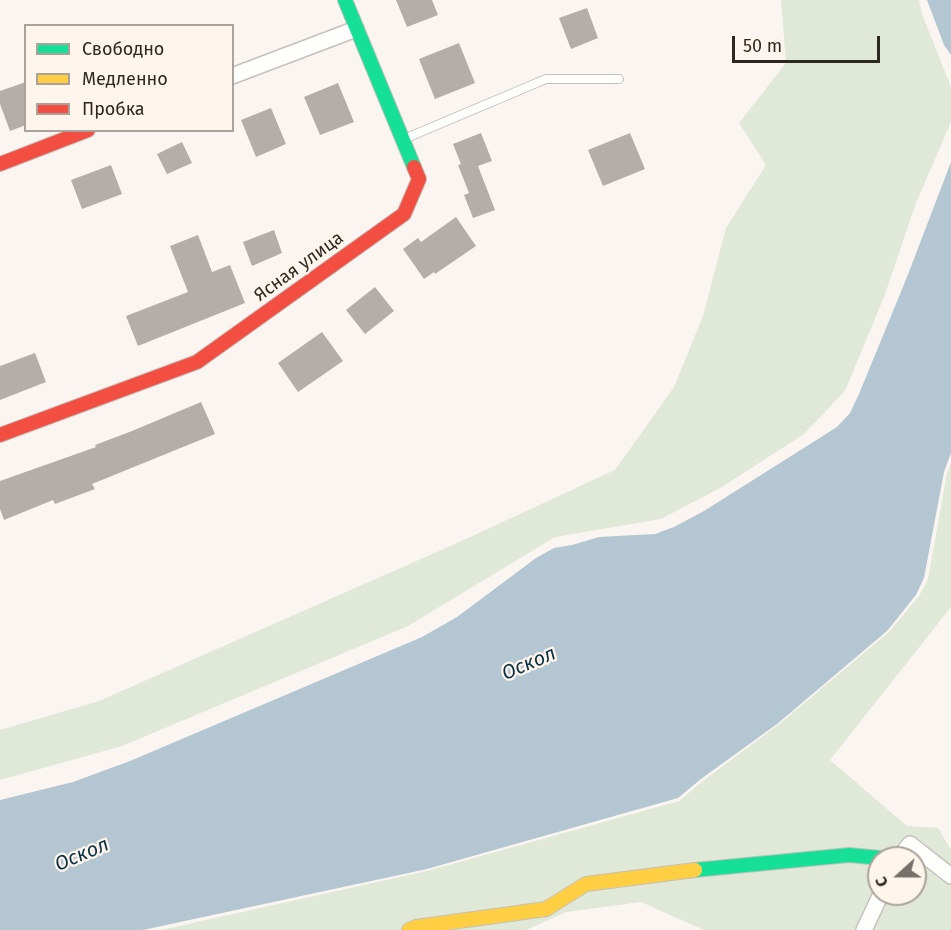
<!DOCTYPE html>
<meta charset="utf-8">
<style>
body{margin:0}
#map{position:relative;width:951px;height:930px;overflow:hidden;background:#faf5f0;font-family:"Fira Sans",sans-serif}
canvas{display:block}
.legend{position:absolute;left:24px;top:24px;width:210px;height:108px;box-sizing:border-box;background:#fef5ec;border:2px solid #aba39b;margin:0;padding:8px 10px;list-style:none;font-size:18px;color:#2e2822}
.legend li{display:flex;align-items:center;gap:12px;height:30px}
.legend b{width:30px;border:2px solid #aba39b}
.north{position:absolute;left:867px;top:846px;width:60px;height:60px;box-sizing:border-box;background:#fef5ec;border:2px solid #aba39b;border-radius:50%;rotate:249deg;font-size:16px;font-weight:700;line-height:24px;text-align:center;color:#2e2822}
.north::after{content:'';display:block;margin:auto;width:21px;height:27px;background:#75706a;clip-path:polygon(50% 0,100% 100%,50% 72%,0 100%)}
.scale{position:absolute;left:732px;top:36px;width:148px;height:27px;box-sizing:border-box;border:3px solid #2e2822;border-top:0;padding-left:8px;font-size:18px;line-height:21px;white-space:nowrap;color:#2e2822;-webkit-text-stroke:4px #fef5ec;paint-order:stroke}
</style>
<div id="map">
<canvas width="951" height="930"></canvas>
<ul class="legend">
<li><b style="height:8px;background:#16e098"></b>Свободно</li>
<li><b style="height:8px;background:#ffcf43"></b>Медленно</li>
<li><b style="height:8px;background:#f24e42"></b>Пробка</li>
</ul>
<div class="north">С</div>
<div class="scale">50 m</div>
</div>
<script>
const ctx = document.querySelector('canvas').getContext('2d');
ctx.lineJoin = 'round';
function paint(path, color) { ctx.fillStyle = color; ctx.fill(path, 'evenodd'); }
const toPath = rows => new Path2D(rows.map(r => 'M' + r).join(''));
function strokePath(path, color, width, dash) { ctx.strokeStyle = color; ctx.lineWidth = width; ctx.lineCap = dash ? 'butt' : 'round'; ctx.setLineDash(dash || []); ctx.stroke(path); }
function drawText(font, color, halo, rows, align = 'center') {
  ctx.font = font + ' "Fira Sans",sans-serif'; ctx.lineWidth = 4.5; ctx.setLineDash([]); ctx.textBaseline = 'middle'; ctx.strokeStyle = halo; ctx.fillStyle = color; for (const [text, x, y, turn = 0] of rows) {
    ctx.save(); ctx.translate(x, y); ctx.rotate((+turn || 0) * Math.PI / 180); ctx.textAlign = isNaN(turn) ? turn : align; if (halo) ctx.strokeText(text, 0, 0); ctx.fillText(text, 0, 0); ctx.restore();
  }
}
const green = toPath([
 [781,0,919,0,922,14,951,87,951,122,916,203,884,297,845,391,804,434,722,487,661,519,555,537,408,626,122,746,0,780,0,730,99,701,455,544,615,470,674,387,703,316,726,228,766,165,739,123,786,63],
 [951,463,951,607,830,760,907,826,938,828,951,850,951,930,704,930,641,902,566,912,526,930,161,930,427,871,679,801,704,780,778,725,889,632,919,596,928,579,947,473],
 [879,858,915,858,915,894,879,894]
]);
const water = toPath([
 [927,0,951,0,951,55,944,45],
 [951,162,951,453,944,472,924,578,916,595,887,631,777,724,701,779,678,798,427,869,143,930,0,930,0,800,73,782,130,761,422,637,457,617,536,558,554,548,572,545,599,537,655,534,674,527,704,511,837,427,850,413,859,394,907,277]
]);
const building = toPath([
 [396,0,432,0,438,15,407,27],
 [587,8,598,38,571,49,559,18],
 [459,43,475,83,435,99,419,59],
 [26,82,26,125,10,131,0,104,0,91],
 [338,83,354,122,320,135,304,97],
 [271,108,286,144,256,157,241,120],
 [481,133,492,161,478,166,495,210,473,218,464,195,469,193,458,165,461,164,453,144],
 [630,133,645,169,603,186,588,150],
 [182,142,192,163,167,174,157,154],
 [111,165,122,194,82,209,71,180],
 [456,217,476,246,435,274,434,272,424,279,403,249,418,238,421,242],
 [274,230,282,253,252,266,243,242],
 [198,235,212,272,230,265,245,303,138,346,126,316,188,292,170,246],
 [375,287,394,311,365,334,346,310],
 [322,332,343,361,298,392,278,363],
 [35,353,46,382,0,400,0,366],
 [201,402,215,434,92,484,95,489,55,504,53,500,4,520,0,509,0,481,96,447,95,445,132,431]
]);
const lane = toPath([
 [404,139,546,79,619,79]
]);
const street = toPath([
 [232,76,356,29],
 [899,858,910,844,951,876],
 [864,930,881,894]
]);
const fast = toPath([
 [345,0,414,167],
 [695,870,849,855,881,858]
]);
const slow = toPath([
 [409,930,416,927,546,909,586,884,695,870]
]);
const jam = toPath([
 [0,164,88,130],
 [0,435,197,362,404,214,419,179,414,167]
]);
const streetNames = [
 ["Ясная улица",299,267,-36]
];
const waterNames = [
 ["Оскол",529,664,-23],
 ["Оскол",82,855,-23]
];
paint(green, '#e0e8d8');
paint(water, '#b4c6d1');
paint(building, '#b3aea9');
strokePath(lane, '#c5c0bb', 10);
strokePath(street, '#c5c0bb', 18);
strokePath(fast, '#c5c0bb', 16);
strokePath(slow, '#c5c0bb', 16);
strokePath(jam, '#c5c0bb', 16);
strokePath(lane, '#fefefd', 8);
strokePath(street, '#fefefd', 15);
strokePath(fast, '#16e098', 14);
strokePath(slow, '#ffcf43', 14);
strokePath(jam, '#f24e42', 14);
drawText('18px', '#2e2822', '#fef5ec', streetNames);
drawText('italic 20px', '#0a3246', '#fef5ec', waterNames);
</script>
